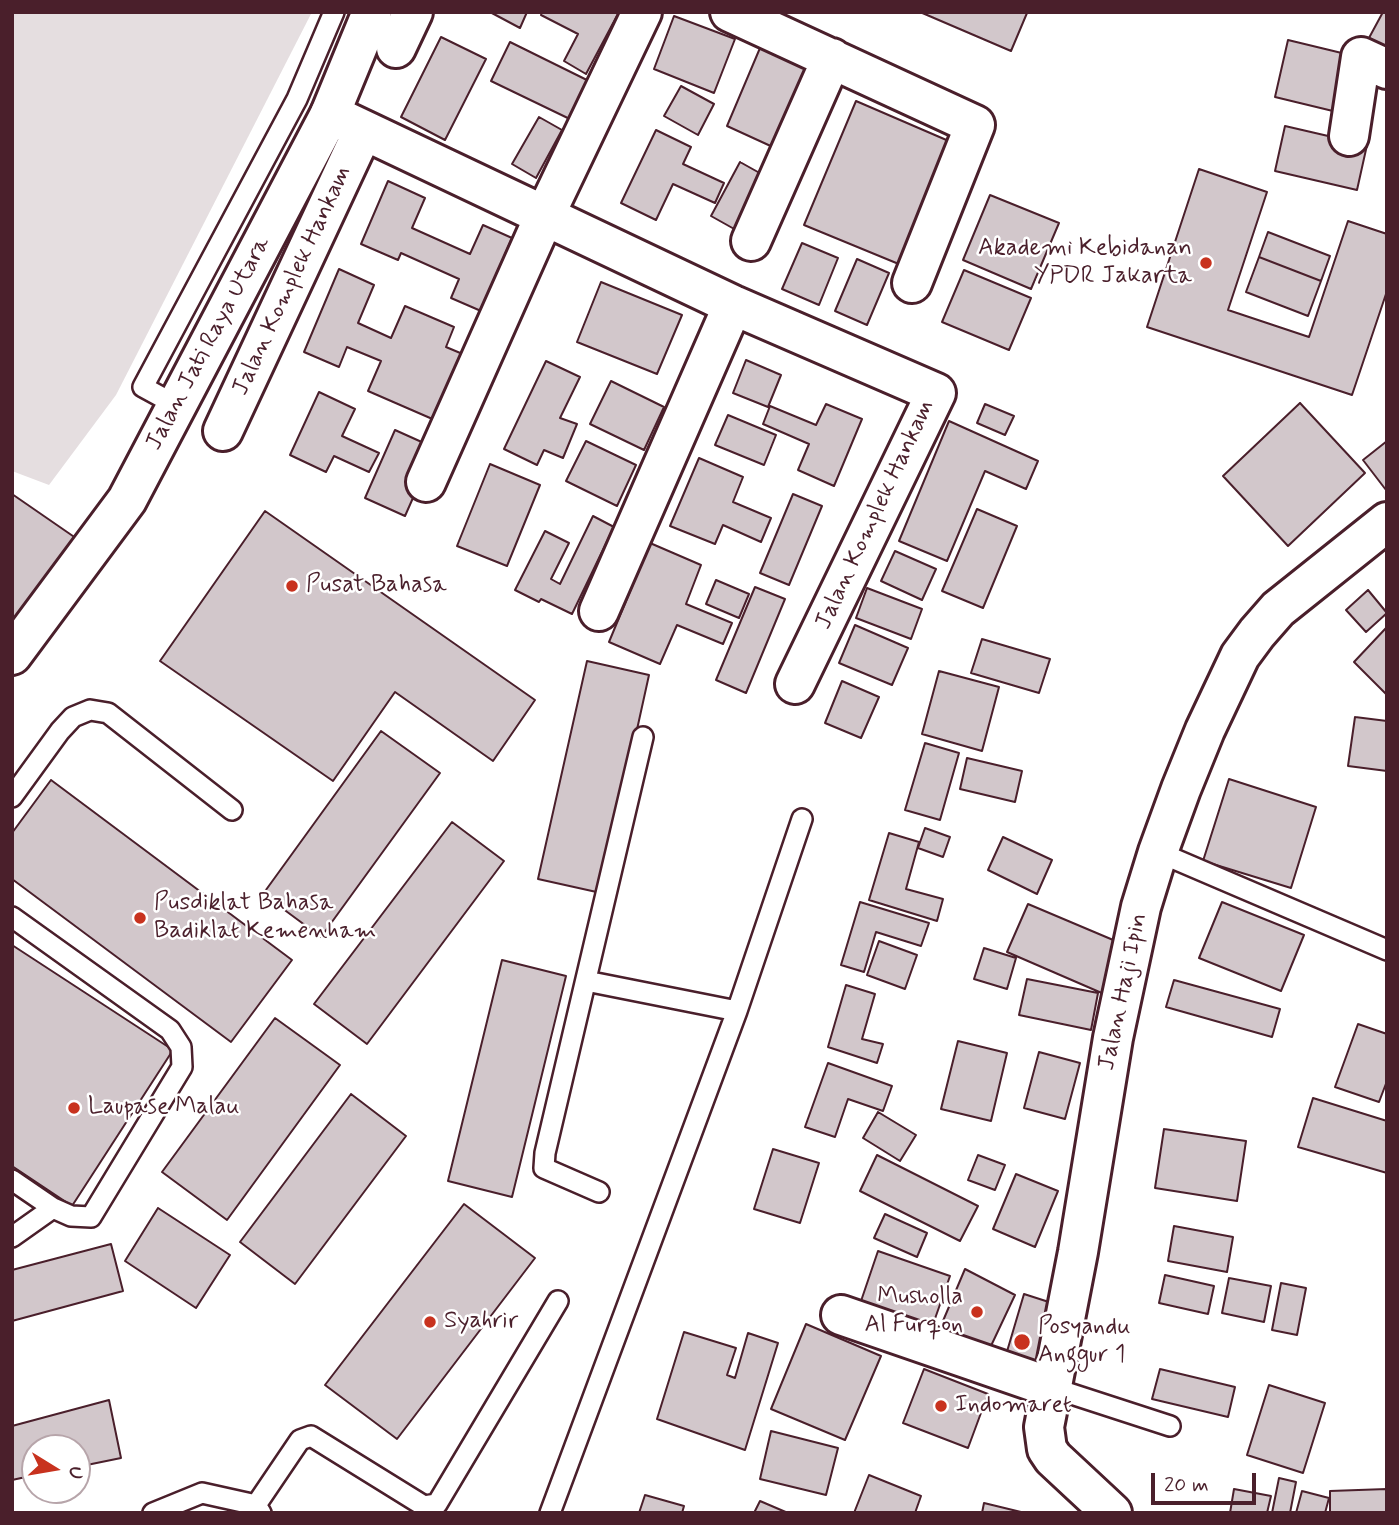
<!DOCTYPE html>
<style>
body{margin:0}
#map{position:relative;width:1399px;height:1525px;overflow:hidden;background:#fff;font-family:Mynerve,sans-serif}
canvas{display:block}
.frame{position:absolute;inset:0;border:14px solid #4a1f2b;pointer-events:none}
.north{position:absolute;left:21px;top:1434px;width:70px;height:70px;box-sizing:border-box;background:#fff;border:2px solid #b7a5aa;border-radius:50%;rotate:101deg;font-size:19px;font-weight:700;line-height:28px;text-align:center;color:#4a1f2b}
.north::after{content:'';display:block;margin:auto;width:24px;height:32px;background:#c8321e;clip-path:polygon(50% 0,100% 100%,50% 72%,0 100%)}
.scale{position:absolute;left:1151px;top:1473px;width:105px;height:32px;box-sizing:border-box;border:4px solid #4a1f2b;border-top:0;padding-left:9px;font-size:21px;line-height:24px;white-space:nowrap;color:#4a1f2b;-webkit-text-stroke:5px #fff;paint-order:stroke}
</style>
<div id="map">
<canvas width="1399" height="1525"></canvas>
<div class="frame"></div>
<div class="north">U</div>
<div class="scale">20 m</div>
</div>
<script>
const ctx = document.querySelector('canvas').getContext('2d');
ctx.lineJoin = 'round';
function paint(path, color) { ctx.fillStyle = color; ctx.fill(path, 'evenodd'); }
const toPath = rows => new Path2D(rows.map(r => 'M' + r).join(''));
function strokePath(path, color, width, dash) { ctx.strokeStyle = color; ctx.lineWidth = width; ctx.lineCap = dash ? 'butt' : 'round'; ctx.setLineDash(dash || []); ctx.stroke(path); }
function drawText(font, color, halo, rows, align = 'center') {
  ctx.font = font + ' Mynerve,sans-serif'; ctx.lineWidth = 5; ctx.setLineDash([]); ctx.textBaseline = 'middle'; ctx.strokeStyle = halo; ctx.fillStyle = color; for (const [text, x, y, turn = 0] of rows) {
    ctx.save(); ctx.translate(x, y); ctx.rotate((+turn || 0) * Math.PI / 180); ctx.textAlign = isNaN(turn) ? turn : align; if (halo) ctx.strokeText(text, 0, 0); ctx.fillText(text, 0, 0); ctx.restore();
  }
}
const green = toPath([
 [12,12,312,12,116,395,49,485,12,471]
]);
const building = toPath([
 [490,12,527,12,520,28,490,12],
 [542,12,619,12,586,74,564,61,578,34,541,15,542,12],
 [920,12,1026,12,1027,13,1011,51,920,12],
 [1383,12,1387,12,1387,62,1363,49,1383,12],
 [674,16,735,39,714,93,654,69,674,16],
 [441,37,486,59,445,140,401,117,441,37],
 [1288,40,1350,55,1337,112,1275,97,1288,40],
 [510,42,595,84,576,122,491,81,510,42],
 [760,48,809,70,775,148,727,126,760,48],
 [681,86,714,104,698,135,664,116,681,86],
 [856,101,958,145,906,267,804,225,856,101],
 [539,117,562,130,536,178,512,164,539,117],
 [1285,126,1367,145,1357,190,1275,171,1285,126],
 [656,130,691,147,683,164,724,183,715,203,673,184,656,220,621,203,656,130],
 [740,162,765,176,736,230,711,216,740,162],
 [1199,169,1267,192,1228,310,1309,337,1348,221,1387,234,1387,291,1352,395,1147,327,1199,169],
 [388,181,425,198,412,228,470,254,483,225,512,238,481,311,451,298,459,279,401,253,398,260,361,244,388,181],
 [990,195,1059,223,1031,289,963,260,990,195],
 [1268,232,1330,256,1321,281,1259,257,1268,232],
 [802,243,838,258,819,305,782,289,802,243],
 [1259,257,1321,281,1308,316,1246,292,1259,257],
 [857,259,889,273,867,325,835,311,857,259],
 [339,269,374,285,358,323,391,338,405,306,454,327,446,347,465,355,437,421,368,391,381,361,347,347,339,367,304,352,339,269],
 [964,270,1031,298,1009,350,942,322,964,270],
 [601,282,682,315,657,374,577,342,601,282],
 [746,360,781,375,768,407,733,393,746,360],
 [546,361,580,377,560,418,577,424,563,458,544,450,537,465,504,449,546,361],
 [611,381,664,407,644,450,590,424,611,381],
 [319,392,355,409,342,436,379,453,369,472,334,456,326,472,290,455,319,392],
 [1300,403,1365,473,1288,546,1223,476,1300,403],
 [826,404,862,419,834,486,798,470,809,444,763,424,770,406,816,425,826,404],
 [985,404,1014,416,1005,435,977,423,985,404],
 [728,415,776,435,764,465,715,445,728,415],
 [949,421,1038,461,1026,489,985,471,947,561,899,541,949,421],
 [395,430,435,448,405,516,365,498,395,430],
 [586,441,636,465,617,506,566,481,586,441],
 [1387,441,1387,489,1386,490,1363,460,1387,441],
 [699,458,743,477,733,502,771,518,761,542,723,525,715,544,670,526,699,458],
 [490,464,540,485,507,566,457,546,490,464],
 [12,494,83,543,12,646,12,494],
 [793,494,822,506,789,585,760,573,793,494],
 [977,509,1017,526,983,608,942,591,977,509],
 [265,511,535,700,493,761,395,692,333,781,160,661,265,511],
 [593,516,614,527,572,614,541,599,539,602,515,590,545,531,569,543,551,579,560,584,593,516],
 [650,543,701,565,686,604,732,623,723,644,677,625,660,664,609,642,650,543],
 [895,551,936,569,922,600,881,581,895,551],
 [716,580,749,594,739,618,706,604,716,580],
 [755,587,785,599,746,693,716,680,755,587],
 [867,588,922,609,911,639,856,618,867,588],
 [1368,590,1387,613,1366,632,1346,610,1368,590],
 [855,625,908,648,892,685,839,663,855,625],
 [1386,628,1387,629,1387,695,1354,662,1386,628],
 [982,639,1050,659,1039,693,971,673,982,639],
 [587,661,649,675,601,893,538,879,587,661],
 [939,671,999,687,982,751,922,734,939,671],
 [842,681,879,697,861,738,825,723,842,681],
 [1355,717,1387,721,1387,771,1348,766,1355,717],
 [381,731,440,773,321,937,263,894,381,731],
 [925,743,959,753,940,820,905,810,925,743],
 [967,758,1022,771,1015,802,960,789,967,758],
 [1229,779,1316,807,1291,888,1203,861,1229,779],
 [51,780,292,960,231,1042,12,879,12,833,51,780],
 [452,822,504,861,367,1044,314,1004,452,822],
 [925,828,950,837,943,857,918,848,925,828],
 [889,833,919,842,906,889,943,899,937,921,869,900,889,833],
 [1003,837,1052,860,1037,894,988,870,1003,837],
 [860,902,929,923,921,946,876,932,864,972,841,965,860,902],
 [1222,902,1304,935,1281,991,1199,958,1222,902],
 [1028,904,1125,945,1104,994,1007,952,1028,904],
 [879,941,917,955,905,989,867,975,879,941],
 [12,945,173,1050,72,1206,12,1166,12,945],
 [984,948,1016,958,1007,989,974,979,984,948],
 [502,960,566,976,512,1197,448,1181,502,960],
 [1027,979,1098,993,1091,1030,1019,1015,1027,979],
 [1174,980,1280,1009,1272,1037,1166,1007,1174,980],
 [846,985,875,994,862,1039,883,1044,877,1063,828,1047,846,985],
 [275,1018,340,1065,227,1220,162,1172,275,1018],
 [1358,1024,1387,1034,1387,1081,1379,1102,1335,1087,1358,1024],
 [958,1041,1007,1053,991,1121,941,1109,958,1041],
 [1039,1052,1080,1063,1065,1119,1024,1108,1039,1052],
 [828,1063,892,1086,883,1111,848,1099,835,1137,805,1127,828,1063],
 [351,1094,406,1136,295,1284,240,1242,351,1094],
 [1313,1098,1387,1121,1387,1173,1298,1147,1313,1098],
 [878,1112,916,1135,900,1161,863,1138,878,1112],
 [1164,1129,1246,1141,1237,1201,1155,1188,1164,1129],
 [773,1149,819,1163,800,1223,754,1209,773,1149],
 [877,1155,978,1206,960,1241,860,1191,877,1155],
 [978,1155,1005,1165,995,1190,968,1180,978,1155],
 [1016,1174,1058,1191,1035,1247,993,1229,1016,1174],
 [464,1204,535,1258,397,1439,325,1385,464,1204],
 [158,1208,230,1255,196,1308,125,1261,158,1208],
 [885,1214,927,1233,917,1257,874,1238,885,1214],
 [1174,1226,1233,1237,1227,1272,1168,1261,1174,1226],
 [111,1244,123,1291,12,1321,12,1270,111,1244],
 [878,1251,950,1276,931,1330,860,1304,878,1251],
 [965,1269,1015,1295,990,1348,940,1328,965,1269],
 [1165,1275,1214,1286,1208,1314,1159,1303,1165,1275],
 [1229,1278,1271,1286,1264,1322,1222,1313,1229,1278],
 [1281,1283,1306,1288,1297,1335,1272,1330,1281,1283],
 [1024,1294,1052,1303,1034,1375,1003,1365,1024,1294],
 [806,1324,881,1356,845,1440,771,1409,806,1324],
 [684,1332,736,1348,727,1375,735,1378,748,1333,778,1343,745,1450,657,1419,684,1332],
 [924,1369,988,1394,968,1448,903,1423,924,1369],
 [1160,1369,1235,1387,1228,1417,1152,1399,1160,1369],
 [1269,1385,1325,1403,1303,1473,1247,1455,1269,1385],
 [109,1400,121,1458,77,1467,77,1448,35,1448,35,1475,12,1480,12,1426,109,1400],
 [771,1431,838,1448,826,1495,760,1479,771,1431],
 [869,1475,921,1496,915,1513,854,1513,869,1475],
 [1279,1478,1296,1482,1290,1513,1272,1513,1279,1478],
 [1234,1489,1271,1496,1267,1513,1230,1513,1234,1489],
 [1387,1489,1387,1513,1330,1513,1330,1491,1387,1489],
 [1302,1491,1329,1498,1325,1513,1296,1513,1302,1491],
 [645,1495,684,1506,682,1513,639,1513,645,1495],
 [760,1501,788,1513,754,1513,760,1501],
 [984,1503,1021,1512,1021,1513,982,1513,984,1503]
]);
const lane = toPath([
 [176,405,143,387,297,99,334,12],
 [12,797,60,731,73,717,90,710,108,713,232,810],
 [1158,852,1387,950],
 [12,917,170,1030,181,1047,182,1067,91,1217,71,1216,53,1208,12,1180],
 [586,981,737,1011],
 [599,1192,544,1168,545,1153,643,737],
 [12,1237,53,1208],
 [1050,1387,1170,1426],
 [256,1505,300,1440,311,1436,424,1506,437,1504,558,1301],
 [153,1513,202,1493,256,1505,261,1513],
 [550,1513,737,1011,802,819]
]);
const street = toPath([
 [730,12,975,125,912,283],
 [396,48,413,12],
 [330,114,733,305,936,393,795,684],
 [1349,136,1361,57,1387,69],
 [751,241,832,58],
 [223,431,363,131],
 [426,482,544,217,642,12],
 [599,611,733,305],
 [841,1315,1050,1387]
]);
const secondary = toPath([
 [12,655,127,500,330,114,372,12],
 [1112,1513,1053,1458,1047,1449,1044,1427,1078,1252,1113,1038,1141,907,1158,852,1181,789,1205,730,1240,656,1257,633,1278,609,1387,522]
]);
const markers = [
 [1206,263,7,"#c8321e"],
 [292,586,7,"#c8321e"],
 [140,918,7,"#c8321e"],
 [74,1108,7,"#c8321e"],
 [977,1312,7,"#c8321e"],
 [430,1322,7,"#c8321e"],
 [1022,1342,9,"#c8321e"],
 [941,1406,7,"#c8321e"]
];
const poiNames = [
 ["Akademi Kebidanan",1192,249,"right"],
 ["YPDR Jakarta",1192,277,"right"],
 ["Pusat Bahasa",306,586],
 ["Pusdiklat Bahasa",154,904],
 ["Badiklat Kemenham",154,932],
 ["Laupase Malau",88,1108],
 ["Musholla",963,1298,"right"],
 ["Al Furqon",963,1326,"right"],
 ["Syahrir",444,1322],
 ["Posyandu",1038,1328],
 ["Anggur 1",1038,1356],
 ["Indomaret",955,1406]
];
const streetNames = [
 ["Jalan Komplek Hankam",293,281,-65],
 ["Jalan Jati Raya Utara",209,344,-62],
 ["Jalan Komplek Hankam",876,515,-65],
 ["Jalan Haji Ipin",1124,992,-78]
];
paint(green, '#e5dee0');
paint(building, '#d2c7cb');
strokePath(building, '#4a1f2b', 2);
strokePath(lane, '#4a1f2b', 24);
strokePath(street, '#4a1f2b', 44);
strokePath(secondary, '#4a1f2b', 44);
strokePath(lane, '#fff', 19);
strokePath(street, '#fff', 38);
strokePath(secondary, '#fff', 38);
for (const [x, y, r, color] of markers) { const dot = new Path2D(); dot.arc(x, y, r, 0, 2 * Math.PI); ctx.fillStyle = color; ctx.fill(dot); strokePath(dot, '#fff', 2.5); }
drawText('24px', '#4a1f2b', '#fff', poiNames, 'left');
drawText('24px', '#4a1f2b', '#fff', streetNames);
</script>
